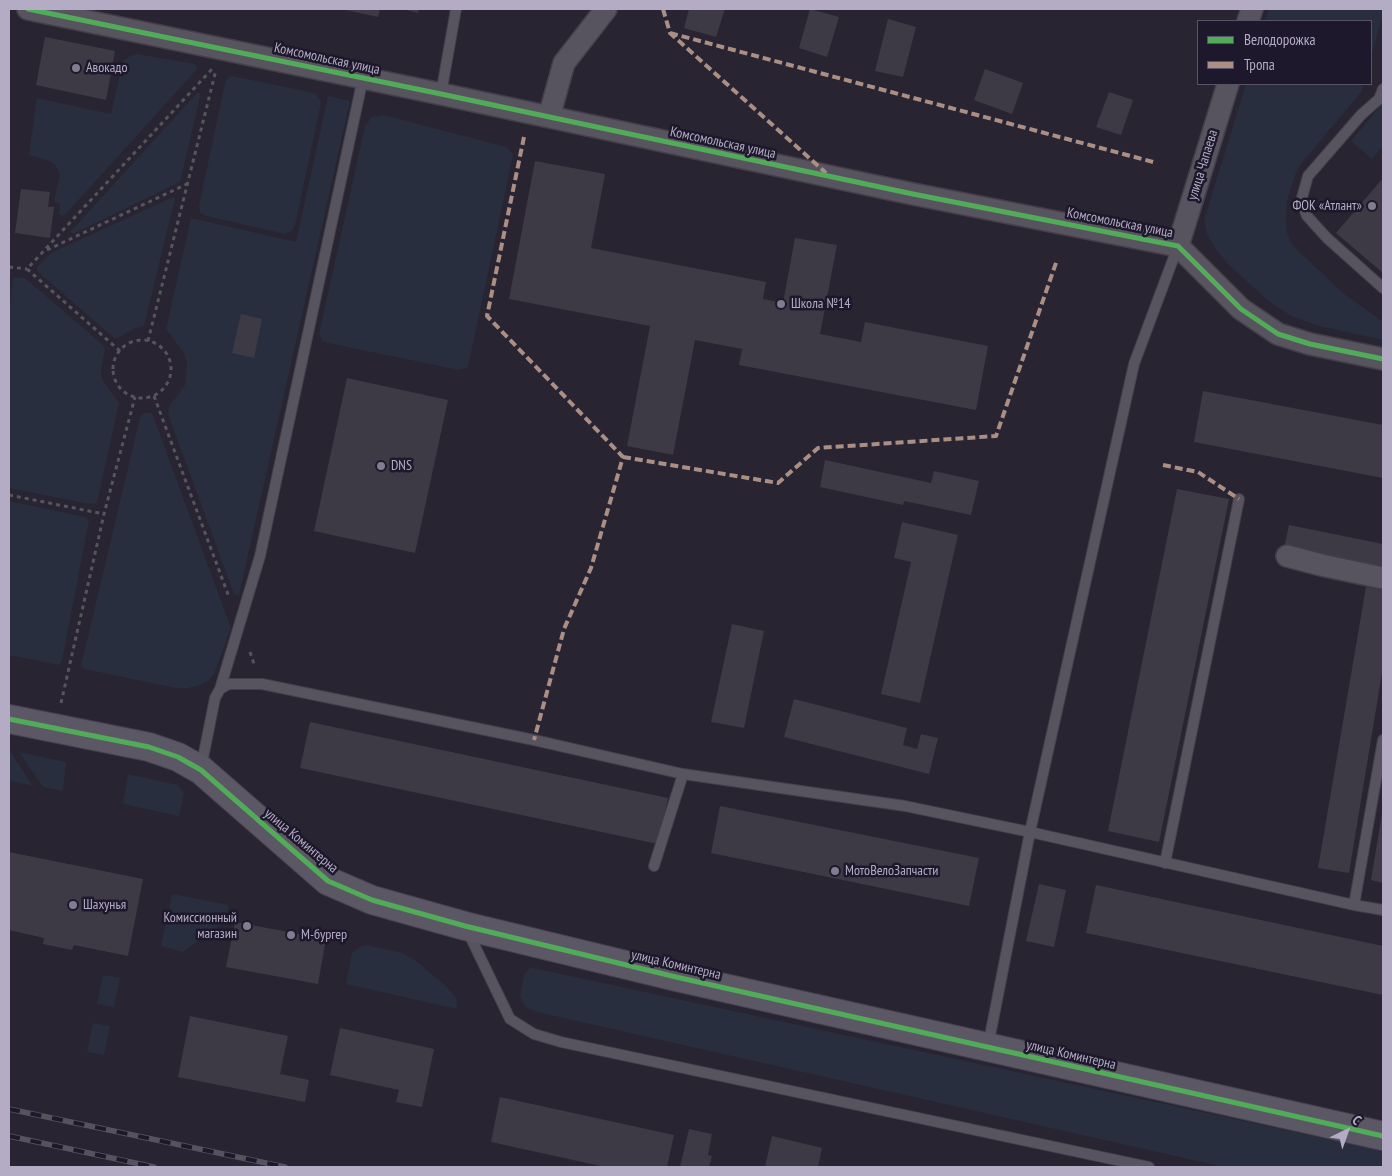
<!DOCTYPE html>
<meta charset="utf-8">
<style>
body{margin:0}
#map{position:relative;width:1392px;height:1176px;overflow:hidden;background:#282431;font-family:"PT Sans Narrow",sans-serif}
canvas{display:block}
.frame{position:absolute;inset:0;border:10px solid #b4acc4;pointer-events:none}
.legend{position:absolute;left:1197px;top:20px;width:175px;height:65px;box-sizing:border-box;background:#1d182b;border:1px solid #595368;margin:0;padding:6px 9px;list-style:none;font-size:15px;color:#b4acc4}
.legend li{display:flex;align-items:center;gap:10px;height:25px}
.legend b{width:25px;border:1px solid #595368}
.north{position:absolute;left:1322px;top:1106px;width:50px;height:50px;-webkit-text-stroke:4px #1d182b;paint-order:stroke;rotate:42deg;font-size:14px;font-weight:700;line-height:20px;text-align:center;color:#b4acc4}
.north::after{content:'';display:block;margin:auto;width:18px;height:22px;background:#b4acc4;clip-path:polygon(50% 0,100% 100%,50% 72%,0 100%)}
</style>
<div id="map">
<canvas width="1392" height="1176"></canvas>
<div class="frame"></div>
<ul class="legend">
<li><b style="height:6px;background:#51ab58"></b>Велодорожка</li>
<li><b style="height:6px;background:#ac8f84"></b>Тропа</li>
</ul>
<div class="north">С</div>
</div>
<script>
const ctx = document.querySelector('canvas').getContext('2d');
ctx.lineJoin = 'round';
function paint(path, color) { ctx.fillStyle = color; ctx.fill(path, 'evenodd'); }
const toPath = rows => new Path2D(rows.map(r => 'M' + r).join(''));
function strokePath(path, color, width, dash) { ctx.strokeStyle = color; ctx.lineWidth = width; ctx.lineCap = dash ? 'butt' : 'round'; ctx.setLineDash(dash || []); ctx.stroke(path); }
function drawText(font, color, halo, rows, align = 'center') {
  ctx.font = font + ' "PT Sans Narrow",sans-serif'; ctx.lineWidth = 5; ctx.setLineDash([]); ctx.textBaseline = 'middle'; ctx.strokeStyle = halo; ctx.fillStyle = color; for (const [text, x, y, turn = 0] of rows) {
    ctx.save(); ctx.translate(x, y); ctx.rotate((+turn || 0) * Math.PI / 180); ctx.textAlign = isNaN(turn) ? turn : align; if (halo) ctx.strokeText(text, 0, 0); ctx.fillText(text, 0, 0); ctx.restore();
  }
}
const green = toPath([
 [1269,9,1383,9,1383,13,1371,58,1371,21,1265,21],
 [137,54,195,64,198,68,64,216,59,214,60,204,54,201,60,174,56,166,50,161,29,155,37,98,111,114,123,61,130,56],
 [232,76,315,93,320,100,321,103,295,225,291,231,285,234,207,216,200,213,199,206,225,83,229,77],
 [1246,84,1363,84,1362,91,1300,165,1294,178,1287,201,1286,220,1287,233,1293,246,1343,293,1383,322,1383,340,1319,326,1291,316,1267,300,1227,263,1215,248,1207,234,1204,220],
 [197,93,201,93,180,182,73,234,70,232],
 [328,96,350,101,239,595,234,594,168,414,169,405,175,399,185,385,187,364,184,353,166,329,191,218,296,242],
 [1383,103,1383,146,1372,159,1351,141],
 [383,115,507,147,513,155,468,367,459,370,323,342,319,334,365,126,372,117],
 [171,198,175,198,144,326,133,329,118,338,114,338,37,271,37,267,51,253],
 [13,278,25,278,103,345,105,350,101,368,102,379,119,403,97,503,90,504,9,488,9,319],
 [144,413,152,413,155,421,231,628,214,674,209,680,198,686,188,688,176,688,84,669,81,666,140,417],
 [9,501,85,517,89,520,62,661,59,665,9,655],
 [9,749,32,785,32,786,9,780],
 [19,752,66,762,63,791,43,787],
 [128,774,178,785,184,793,179,816,123,804],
 [172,894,229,905,224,922,183,952,161,946],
 [366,945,403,953,416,961,445,985,456,998,457,1009,346,984,352,953,360,947],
 [530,968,538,969,1383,1151,1383,1167,1224,1167,537,1012,525,1007,520,996,524,975],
 [103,975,120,978,114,1007,97,1004],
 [93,1023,110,1026,104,1055,87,1052]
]);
const building = toPath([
 [341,9,380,9,378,17],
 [403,9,419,9,418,13],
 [689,9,725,9,716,37,684,28],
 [810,9,839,17,827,57,799,48],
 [888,19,916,27,903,77,875,71],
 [45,37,115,51,106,100,36,85],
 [985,69,1023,83,1012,114,974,100],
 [1109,92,1133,100,1121,135,1096,127],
 [535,161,605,174,591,248,766,282,763,299,783,303,795,238,837,245,820,334,861,342,865,322,988,346,976,410,739,365,742,349,695,340,673,455,627,446,650,326,509,299],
 [1383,178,1383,273,1336,233],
 [21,189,50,192,48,207,54,207,50,238,15,233],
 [241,314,262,319,254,358,232,353],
 [347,378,448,400,415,553,314,531],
 [1203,391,1383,425,1383,478,1194,442],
 [825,460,931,483,934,471,979,481,971,515,904,501,903,505,820,487],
 [1177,489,1229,499,1159,842,1108,831],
 [902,522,958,535,920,703,881,694,911,562,894,558],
 [1289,525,1383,544,1383,568,1284,548],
 [1366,587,1383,590,1383,667,1349,873,1318,868],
 [732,624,764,631,744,728,711,722],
 [794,699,907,728,903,745,917,749,921,734,938,738,929,774,784,737],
 [310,722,668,798,658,844,300,768],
 [720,806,979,858,969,906,711,853],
 [1382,814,1383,814,1383,883,1371,880],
 [9,852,143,879,128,956,74,945,72,950,43,944,44,938,9,930],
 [1039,884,1066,890,1054,947,1026,941],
 [1096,885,1383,946,1383,995,1086,933],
 [235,922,326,939,318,984,226,967],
 [190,1016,288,1036,280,1074,309,1080,305,1102,178,1077],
 [340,1028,434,1049,422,1107,396,1102,399,1090,330,1075],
 [500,1097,674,1135,667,1167,605,1167,491,1142],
 [689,1129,712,1134,708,1155,712,1156,709,1167,680,1167],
 [772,1136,822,1148,818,1167,765,1167]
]);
const path = toPath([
 [47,250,187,184],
 [9,267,27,269],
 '113 369a29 29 0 1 1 58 0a29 29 0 1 1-58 0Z',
 [148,341,216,70],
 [120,351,27,269,212,69],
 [154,396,229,597],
 [9,495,104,514],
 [250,652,255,667],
 [61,703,104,514,135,397]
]);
const lane = toPath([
 [1383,89,1379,99,1361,115,1308,176,1301,201,1307,216,1327,238,1383,288],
 [441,94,456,9],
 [220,689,260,556,363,78],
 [201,768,215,698,220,689,229,684,262,684,534,740,683,774,905,806,1030,832,1354,905,1383,910],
 [1165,863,1239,499],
 [654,866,683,774],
 [1354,905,1383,740],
 [467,930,510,1019,534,1034,561,1042,1149,1167],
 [988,1046,1030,832,1134,364,1178,246]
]);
const street = toPath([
 [28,9,441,94,913,194,1178,246,1241,309,1278,334,1310,344,1383,359],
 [1248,21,1252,9],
 [549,117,564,63,606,9],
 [1178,246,1228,84],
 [1287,556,1321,565,1383,578]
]);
const secondary = toPath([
 [9,719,149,747,178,757,201,770,328,881,372,900,465,926,676,977,1383,1136]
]);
const rail = toPath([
 [9,1109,285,1167],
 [9,1136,154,1167]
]);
const quiet = toPath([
 [663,9,670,33,826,173],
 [670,33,1157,163],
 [524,137,487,316,623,457,591,568,564,629,534,740],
 [623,457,778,483,818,448,996,436,1057,260],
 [1163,465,1198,472,1239,499]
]);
const cycleway = toPath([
 [28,9,441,94,913,194,1178,246,1241,309,1278,334,1310,344,1383,359],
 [9,719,149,747,178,757,201,770,328,881,372,900,465,926,676,977,1383,1136]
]);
const markers = [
 [76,68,5,"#837c91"],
 [1372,206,5,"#837c91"],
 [781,304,5,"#837c91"],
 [381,466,5,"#837c91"],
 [835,871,5,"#837c91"],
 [73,905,5,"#837c91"],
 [247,926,5,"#837c91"],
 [291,935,5,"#837c91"]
];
const streetNames = [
 ["Комсомольская улица",327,59,12],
 ["Комсомольская улица",723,143,12],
 ["улица Чапаева",1203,165,-73],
 ["Комсомольская улица",1120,223,11],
 ["улица Коминтерна",301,841,40],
 ["улица Коминтерна",676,965,13],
 ["улица Коминтерна",1071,1055,13]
];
const poiNames = [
 ["Авокадо",86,68],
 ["ФОК «Атлант»",1362,206,"right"],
 ["Школа №14",791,304],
 ["DNS",391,466],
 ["МотоВелоЗапчасти",845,871],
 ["Шахунья",83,905],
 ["Комиссионный",237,918,"right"],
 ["магазин",237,934,"right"],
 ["М-бургер",301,935]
];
paint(green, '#282e3e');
paint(building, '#3d3a46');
strokePath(lane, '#423f49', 12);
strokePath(street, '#423f49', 24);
strokePath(secondary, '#45414e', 30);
strokePath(path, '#56545f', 3, [4, 4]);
strokePath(lane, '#575460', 10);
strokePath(street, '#575460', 21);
strokePath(secondary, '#5c5765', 28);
strokePath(rail, '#56535e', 5.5);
strokePath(rail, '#1d182b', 4, [11]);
strokePath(quiet, '#ac8f84', 4, [8, 4]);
strokePath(cycleway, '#51ab58', 5);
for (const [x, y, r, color] of markers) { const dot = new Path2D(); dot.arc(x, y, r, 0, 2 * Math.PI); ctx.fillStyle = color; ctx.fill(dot); strokePath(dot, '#1d182b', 2); }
drawText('14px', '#b4acc4', '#1d182b', streetNames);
drawText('14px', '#b4acc4', '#1d182b', poiNames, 'left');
</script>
